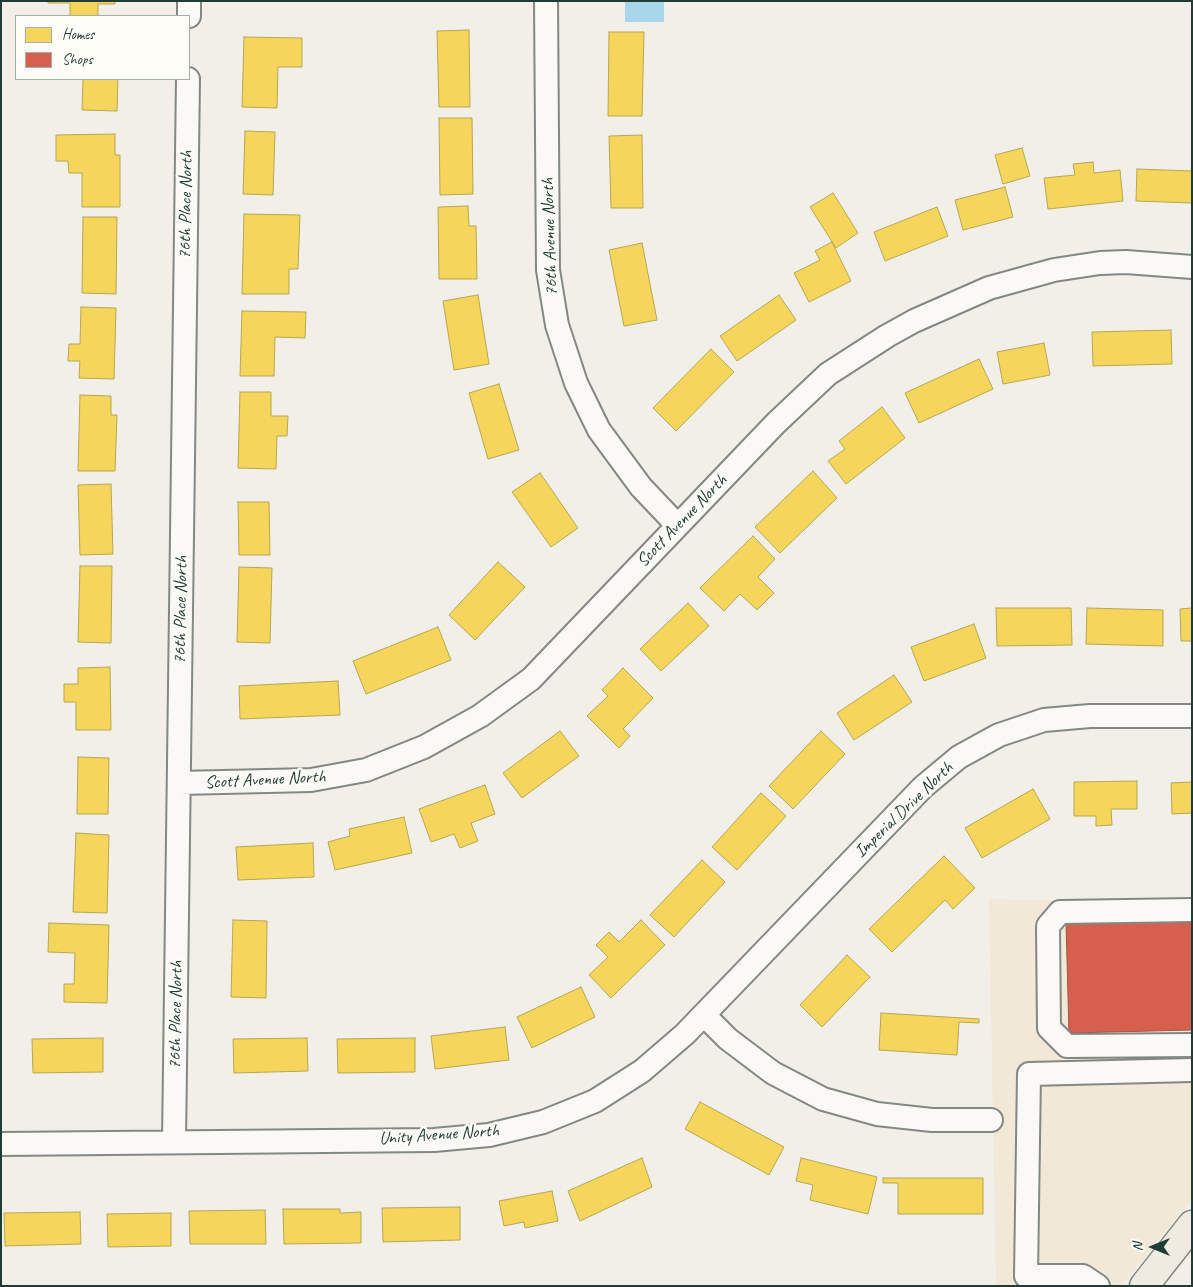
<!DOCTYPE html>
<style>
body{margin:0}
#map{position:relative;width:1193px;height:1287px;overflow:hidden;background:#f2efe8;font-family:Caveat,sans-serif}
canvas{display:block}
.frame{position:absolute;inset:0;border:2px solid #1f3d34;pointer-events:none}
.legend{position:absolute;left:15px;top:15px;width:175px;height:65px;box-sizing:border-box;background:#fdfcf7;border:1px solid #a4b0a9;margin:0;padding:6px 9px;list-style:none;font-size:15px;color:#1f3d34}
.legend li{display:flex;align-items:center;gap:10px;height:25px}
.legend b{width:25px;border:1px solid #a4b0a9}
.north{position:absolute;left:1128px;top:1222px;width:50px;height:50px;-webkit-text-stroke:4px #fdfcf7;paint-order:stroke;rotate:270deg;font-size:14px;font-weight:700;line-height:20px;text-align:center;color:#1f3d34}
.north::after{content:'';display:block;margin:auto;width:18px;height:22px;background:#1f3d34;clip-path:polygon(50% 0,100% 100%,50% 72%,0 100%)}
</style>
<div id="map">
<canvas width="1193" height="1287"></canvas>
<div class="frame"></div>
<ul class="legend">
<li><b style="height:14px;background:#f6d55c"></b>Homes</li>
<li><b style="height:14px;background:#d6604d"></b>Shops</li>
</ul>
<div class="north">N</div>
</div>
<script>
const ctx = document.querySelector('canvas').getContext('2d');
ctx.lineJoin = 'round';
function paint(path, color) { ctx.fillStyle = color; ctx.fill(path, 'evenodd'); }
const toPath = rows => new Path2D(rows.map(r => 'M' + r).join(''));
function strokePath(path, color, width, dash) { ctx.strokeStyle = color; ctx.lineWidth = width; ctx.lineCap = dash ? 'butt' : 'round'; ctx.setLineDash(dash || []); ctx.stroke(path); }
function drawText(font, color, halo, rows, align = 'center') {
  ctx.font = font + ' Caveat,sans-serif'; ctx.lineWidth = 5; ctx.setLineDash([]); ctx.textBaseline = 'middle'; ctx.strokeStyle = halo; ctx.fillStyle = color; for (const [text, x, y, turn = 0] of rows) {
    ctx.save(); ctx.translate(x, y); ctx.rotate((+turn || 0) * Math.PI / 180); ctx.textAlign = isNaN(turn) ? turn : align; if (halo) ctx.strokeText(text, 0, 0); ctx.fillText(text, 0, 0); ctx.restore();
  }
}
const built = toPath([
 [989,899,1192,904,1192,1199,1121,1286,996,1286]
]);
const water = toPath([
 [625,1,664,1,664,22,625,22]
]);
const homes = toPath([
 [48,1,115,1,115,4,98,4,98,16,70,16,70,3,48,3,48,1],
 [469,30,470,107,439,107,437,31,469,30],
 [609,32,644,32,642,116,608,116,609,32],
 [244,37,302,38,302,67,278,67,277,108,242,107,244,37],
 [83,79,118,79,117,111,82,110,83,79],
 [439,118,472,118,473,194,440,195,439,118],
 [245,131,275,132,273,195,243,194,245,131],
 [115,134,115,155,120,155,120,207,82,207,82,173,69,173,68,161,56,161,56,135,115,134],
 [642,135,643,208,611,208,609,136,642,135],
 [1022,148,1030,176,1003,184,995,155,1022,148],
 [1093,162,1094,173,1120,170,1123,201,1048,209,1044,178,1075,175,1073,164,1093,162],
 [1137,169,1192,171,1192,203,1136,201,1137,169],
 [1005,187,1013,217,963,230,955,200,1005,187],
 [833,193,858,233,836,248,810,207,833,193],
 [468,206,469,226,476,226,477,279,439,279,438,207,468,206],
 [937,207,948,236,885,261,874,232,937,207],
 [244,214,300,215,298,269,289,269,289,294,242,294,244,214],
 [83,217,117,217,116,294,82,293,83,217],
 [832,242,851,281,809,302,794,273,820,260,815,251,832,242],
 [642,243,657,320,624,326,609,250,642,243],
 [478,295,489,364,454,370,443,301,478,295],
 [779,295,796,320,737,361,720,336,779,295],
 [81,307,116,308,114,379,79,378,80,361,68,361,69,344,80,344,81,307],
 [242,311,306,312,305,338,275,337,274,376,240,376,242,311],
 [1171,330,1172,364,1093,366,1092,332,1171,330],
 [1044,343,1050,375,1003,384,997,352,1044,343],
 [711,349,734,372,676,431,653,408,711,349],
 [979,359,993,389,919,423,905,393,979,359],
 [499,384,519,450,488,459,469,393,499,384],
 [240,392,271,392,271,416,288,416,287,436,277,436,276,469,238,468,240,392],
 [80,395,111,396,111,415,117,415,115,471,78,471,80,395],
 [882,407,905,438,846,484,828,461,845,449,839,441,882,407],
 [813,471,837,498,780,553,755,527,813,471],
 [540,473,578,528,551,547,512,492,540,473],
 [111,484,113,554,80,555,78,485,111,484],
 [238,502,269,502,270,555,239,555,238,502],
 [753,536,775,559,758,577,774,593,757,610,740,594,724,611,700,588,753,536],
 [498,562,525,587,475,640,449,615,498,562],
 [80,566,112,566,111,643,78,642,80,566],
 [239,567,272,568,270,643,237,642,239,567],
 [688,603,709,626,661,671,640,649,688,603],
 [996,608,1071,608,1072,645,997,646,996,608],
 [1087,608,1163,610,1163,646,1086,644,1087,608],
 [1192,608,1192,641,1181,641,1180,609,1192,608],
 [974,624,986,658,924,681,911,647,974,624],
 [438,627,451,660,366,694,353,661,438,627],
 [110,667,111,730,76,730,76,702,64,702,64,684,78,684,78,668,110,667],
 [623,668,653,698,623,729,630,736,619,748,587,716,608,696,602,690,623,668],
 [894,675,912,702,854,740,837,713,894,675],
 [338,681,340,715,240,719,239,686,338,681],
 [560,731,579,756,522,798,503,773,560,731],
 [821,731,845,754,793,809,769,786,821,731],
 [78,757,109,758,108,814,77,814,78,757],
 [1137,781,1137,809,1111,809,1112,825,1096,826,1096,816,1074,816,1074,782,1137,781],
 [1192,782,1192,813,1172,814,1171,783,1192,782],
 [485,785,495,814,471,823,478,841,460,848,454,834,431,842,419,809,485,785],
 [1033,789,1050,819,982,858,965,828,1033,789],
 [761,793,786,816,737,870,712,847,761,793],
 [404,817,412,853,335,870,328,842,350,836,349,829,404,817],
 [76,833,109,835,107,913,73,912,76,833],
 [313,843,314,877,238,880,236,847,313,843],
 [944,856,975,888,953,909,945,900,892,952,869,929,944,856],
 [702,860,725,882,674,937,650,915,702,860],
 [233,920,267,921,266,998,231,997,233,920],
 [641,920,665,945,611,998,589,975,608,957,596,945,609,932,619,942,641,920],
 [49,923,109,925,107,1003,64,1002,64,984,74,984,75,953,48,952,49,923],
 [847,955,870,977,822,1027,800,1005,847,955],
 [581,987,595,1017,532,1048,517,1017,581,987],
 [881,1013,979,1019,979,1023,959,1022,957,1055,879,1050,881,1013],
 [505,1027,509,1060,435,1069,431,1036,505,1027],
 [103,1038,103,1072,33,1073,32,1039,103,1038],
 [307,1038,308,1071,234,1073,233,1039,307,1038],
 [415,1038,415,1072,338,1073,337,1039,415,1038],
 [700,1102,784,1147,769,1175,685,1129,700,1102],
 [642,1158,652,1187,580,1221,568,1191,642,1158],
 [801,1158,877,1177,868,1214,810,1200,813,1185,796,1181,801,1158],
 [883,1178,983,1178,983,1214,898,1214,898,1183,883,1183,883,1178],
 [552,1191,558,1221,525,1228,524,1222,504,1226,499,1201,552,1191],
 [460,1207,460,1240,383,1242,382,1208,460,1207],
 [283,1209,340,1209,340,1213,361,1212,361,1243,284,1244,283,1209],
 [265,1210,266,1244,190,1244,189,1211,265,1210],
 [80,1212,81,1244,5,1246,4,1213,80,1212],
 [171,1213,171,1246,108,1247,107,1214,171,1213]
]);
const shops = toPath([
 [1192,919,1192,1030,1069,1033,1066,923,1192,919]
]);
const minor = toPath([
 [546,1,548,270,557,325,576,383,599,430,641,487,677,525],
 [189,16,189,1],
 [179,783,311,780,366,770,424,747,480,716,531,679,776,423,828,374,887,336,914,321,989,288,1054,270,1100,263,1126,262,1192,267],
 [1192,910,1060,912,1048,926,1049,1028,1067,1046,1192,1045],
 [704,1015,728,1039,773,1073,823,1099,877,1114,932,1120,991,1120],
 [174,1142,188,79],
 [1,1144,434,1140,489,1135,543,1122,595,1101,642,1071,685,1034,923,787,959,757,999,735,1044,720,1090,716,1192,716],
 [1098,1286,1083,1276,1026,1276,1029,1074,1192,1070]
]);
const major = toPath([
 [1144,1286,1192,1225]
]);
const streetNames = [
 ["76th Place North",186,205,-89],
 ["76th Avenue North",550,237,-92],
 ["Scott Avenue North",682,521,-46],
 ["76th Place North",181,610,-89],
 ["Scott Avenue North",265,780,-3],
 ["Imperial Drive North",904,810,-44],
 ["76th Place North",176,1015,-89],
 ["Unity Avenue North",439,1135,-4]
];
paint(built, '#f1e8d8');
paint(water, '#a8d7e9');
paint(homes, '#f6d55c');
strokePath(homes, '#b6a750', 1);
paint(shops, '#d6604d');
strokePath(shops, '#9f5646', 1);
strokePath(minor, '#838883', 26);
strokePath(major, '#838883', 31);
strokePath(minor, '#faf9f6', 22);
strokePath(major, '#efebe0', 28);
drawText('18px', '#1f3d34', '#fdfcf7', streetNames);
</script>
